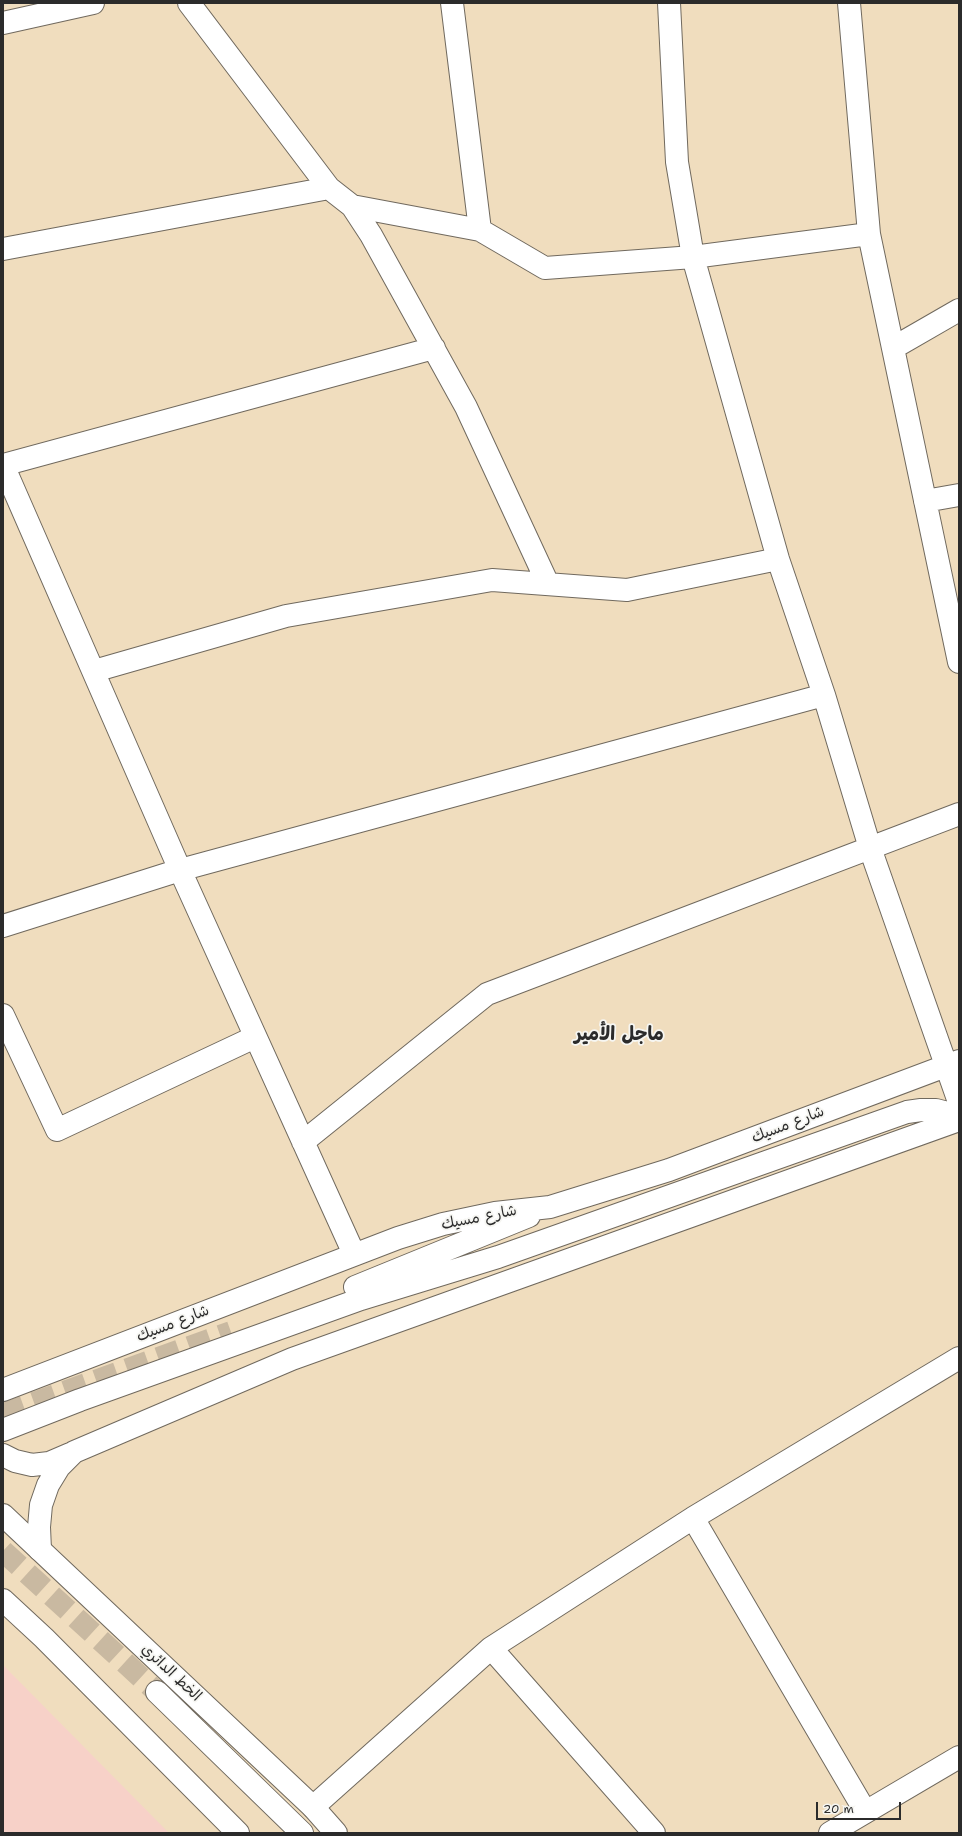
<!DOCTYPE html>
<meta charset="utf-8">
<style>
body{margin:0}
#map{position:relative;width:962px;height:1836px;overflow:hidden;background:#f0ddbe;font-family:"Shantell Sans",sans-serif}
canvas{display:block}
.frame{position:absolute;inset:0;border:4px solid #2b2b2b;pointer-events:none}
.scale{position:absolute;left:816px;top:1802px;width:85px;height:18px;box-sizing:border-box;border:2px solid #2b2b2b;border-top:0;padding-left:5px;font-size:12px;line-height:14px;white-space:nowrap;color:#2b2b2b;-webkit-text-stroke:3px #f6f6f2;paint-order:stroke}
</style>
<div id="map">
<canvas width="962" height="1836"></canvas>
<div class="frame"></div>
<div class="scale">20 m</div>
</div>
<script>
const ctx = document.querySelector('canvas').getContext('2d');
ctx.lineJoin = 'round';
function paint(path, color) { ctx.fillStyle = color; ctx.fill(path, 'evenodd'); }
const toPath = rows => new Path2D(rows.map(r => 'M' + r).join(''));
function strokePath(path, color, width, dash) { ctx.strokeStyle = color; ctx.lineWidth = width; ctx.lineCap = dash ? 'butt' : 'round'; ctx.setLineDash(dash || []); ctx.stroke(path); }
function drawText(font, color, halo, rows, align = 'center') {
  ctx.font = font + ' "Shantell Sans","Playpen Sans Arabic",sans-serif'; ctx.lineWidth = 3.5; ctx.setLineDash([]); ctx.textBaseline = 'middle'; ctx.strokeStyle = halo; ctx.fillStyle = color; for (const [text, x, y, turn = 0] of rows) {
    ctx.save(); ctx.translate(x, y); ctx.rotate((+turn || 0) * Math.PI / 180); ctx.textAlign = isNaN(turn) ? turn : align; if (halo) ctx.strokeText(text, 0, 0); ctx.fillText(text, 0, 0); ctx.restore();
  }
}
const built = toPath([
 [3,1665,169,1833,3,1833]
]);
const minorTunnel = toPath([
 [3,1414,231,1332]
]);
const majorTunnel = toPath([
 [3,1551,157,1692]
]);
const minor = toPath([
 [189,3,329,188,352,206,371,235,466,407,548,584],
 [452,3,480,230],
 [669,3,677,162,693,257,778,559,824,695,870,848,959,1102],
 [849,3,869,234,959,662],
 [3,23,93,3],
 [352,206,480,230,545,268,693,257,869,234],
 [3,249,329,188],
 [893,348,959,310],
 [3,465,180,870,354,1254],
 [3,465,434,348],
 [925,501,959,495],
 [94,671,286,616,492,580,627,590,778,559],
 [3,926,180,870,824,695],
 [3,1015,57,1130,255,1037],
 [303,1142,487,994,959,814],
 [355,1287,529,1216],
 [3,1390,398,1238,443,1224,495,1213,550,1207,669,1170,959,1061],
 [3,1430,80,1400,361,1299,498,1257,907,1112,921,1110,936,1110,959,1116],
 [3,1455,15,1461,32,1465,49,1463,70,1454],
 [693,1518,865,1811],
 [40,1550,39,1527,41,1505,48,1485,59,1467,74,1452,292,1359,959,1120],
 [491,1648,654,1833],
 [313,1807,491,1648,693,1518,959,1358],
 [830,1833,959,1757]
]);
const major = toPath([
 [3,1515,313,1807,336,1833],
 [3,1600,44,1638,238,1833],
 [157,1692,302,1833]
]);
const streetNames = [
 ["شارع مسيك",788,1125,-21],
 ["شارع مسيك",479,1218,-11],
 ["شارع مسيك",173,1324,-21],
 ["الخط الدائري",171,1673,43]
];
const districtNames = [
 ["ماجل الأمير",619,1035]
];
paint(built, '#f7d1c8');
strokePath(minorTunnel, '#c9b9a1', 22, [22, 11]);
strokePath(majorTunnel, '#c9b9a1', 22, [22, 11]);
strokePath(minor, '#70695e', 24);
strokePath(major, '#70695e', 24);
strokePath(minor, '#fff', 22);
strokePath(major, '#fff', 22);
drawText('15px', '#2b2b2b', '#f6f6f2', streetNames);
drawText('bold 19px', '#2b2b2b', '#f6f6f2', districtNames);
</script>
